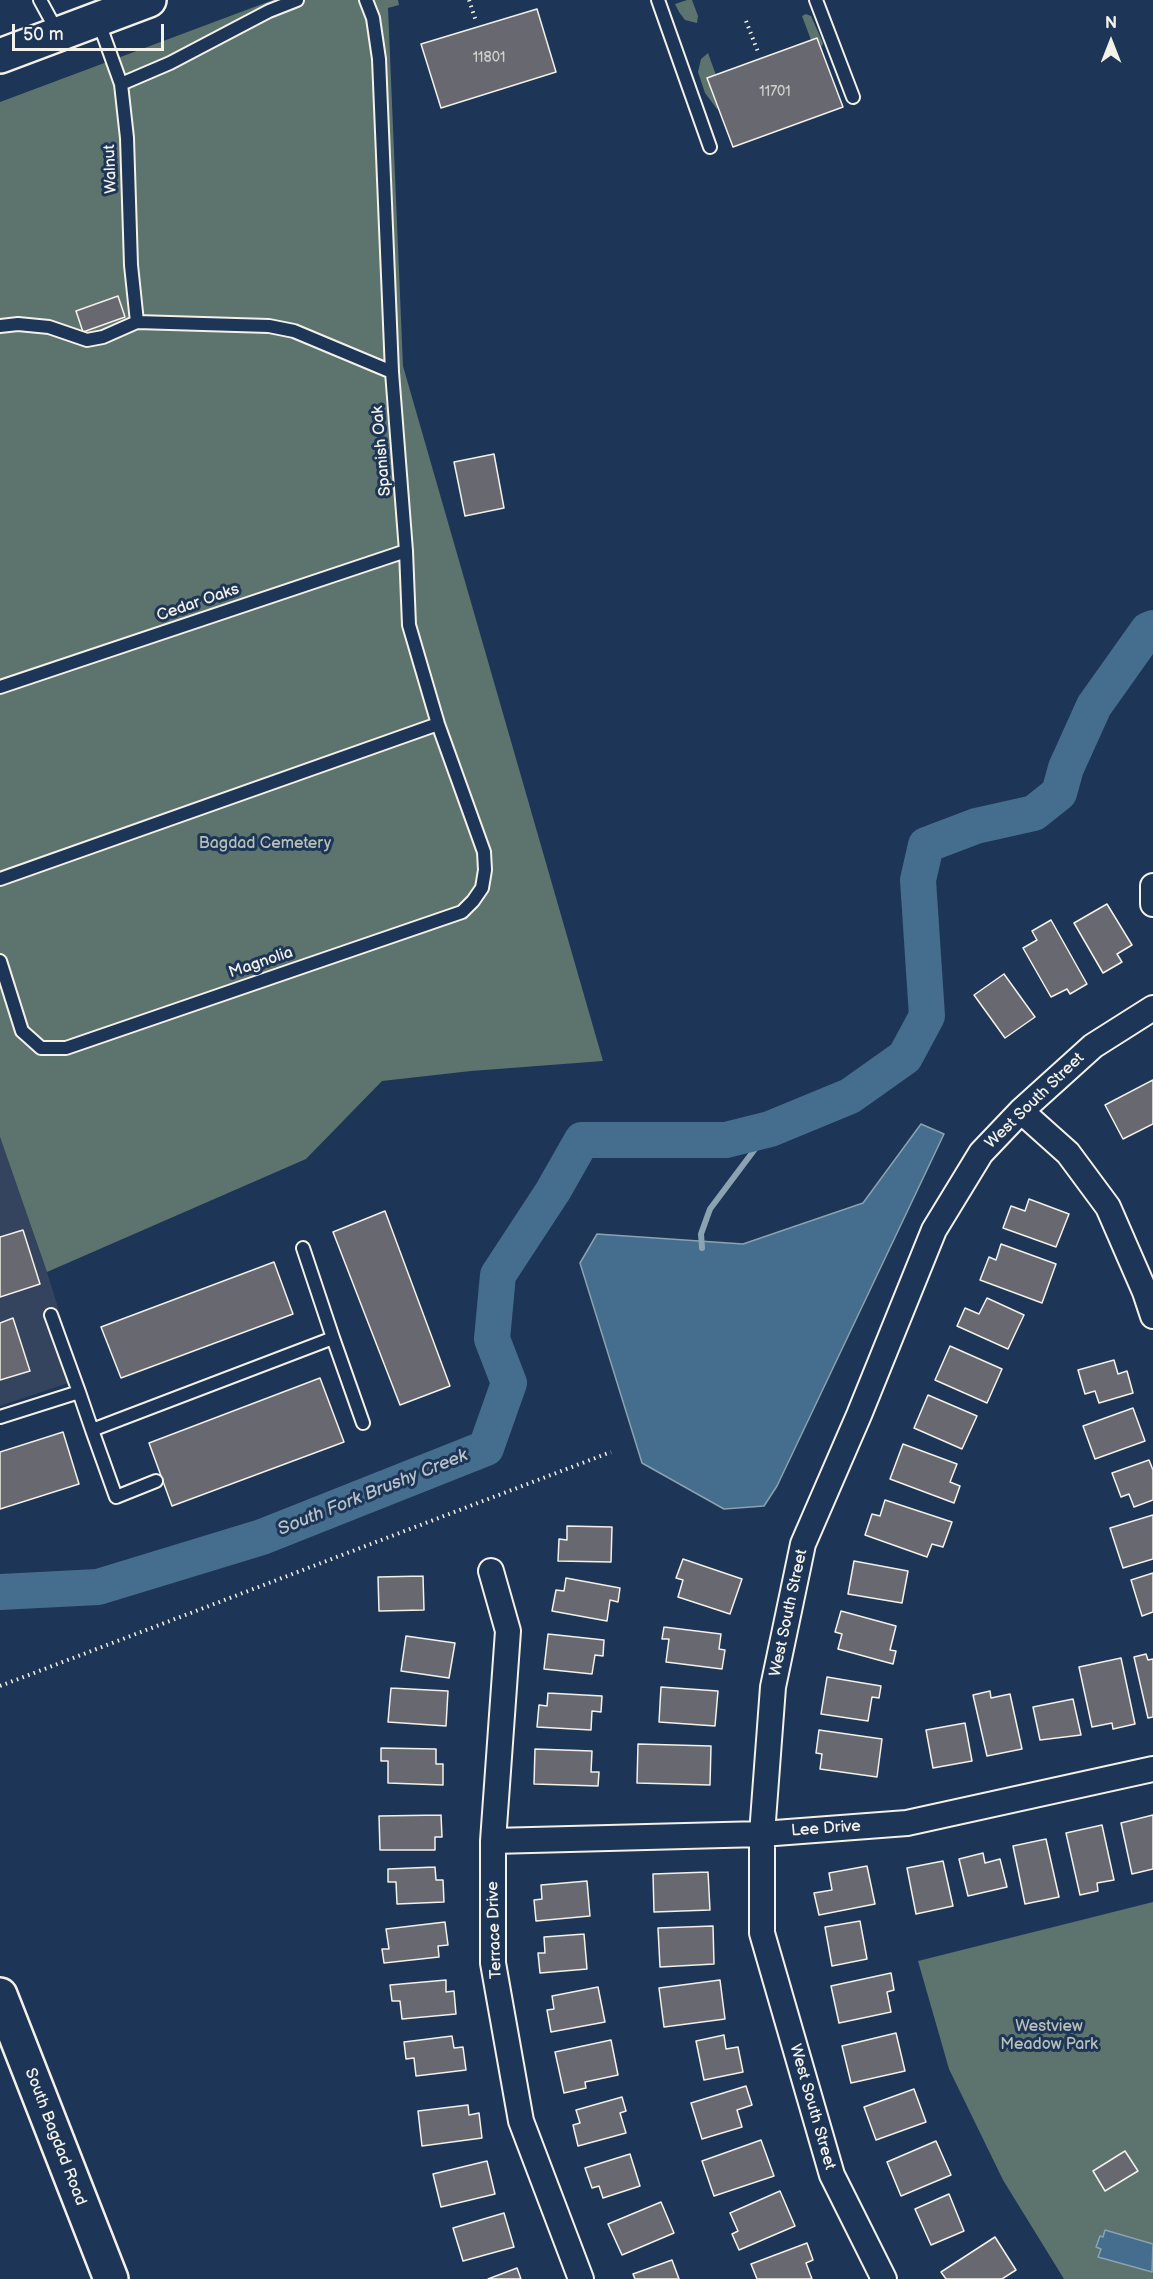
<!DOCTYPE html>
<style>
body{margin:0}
#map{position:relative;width:1153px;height:2279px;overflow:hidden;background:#1d3557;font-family:"Balsamiq Sans",sans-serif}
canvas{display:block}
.north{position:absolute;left:1081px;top:12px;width:60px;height:60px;-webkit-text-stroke:4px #1d3557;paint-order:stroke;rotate:0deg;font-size:16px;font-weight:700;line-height:24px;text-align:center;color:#f4f1e8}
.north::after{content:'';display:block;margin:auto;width:21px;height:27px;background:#f4f1e8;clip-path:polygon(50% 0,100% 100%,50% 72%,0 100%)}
.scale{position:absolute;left:12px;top:24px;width:152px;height:27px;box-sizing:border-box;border:3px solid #f4f1e8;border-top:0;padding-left:8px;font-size:18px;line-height:21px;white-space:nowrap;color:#f4f1e8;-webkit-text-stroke:4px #1d3557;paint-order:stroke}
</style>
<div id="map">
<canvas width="1153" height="2279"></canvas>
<div class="north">N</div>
<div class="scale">50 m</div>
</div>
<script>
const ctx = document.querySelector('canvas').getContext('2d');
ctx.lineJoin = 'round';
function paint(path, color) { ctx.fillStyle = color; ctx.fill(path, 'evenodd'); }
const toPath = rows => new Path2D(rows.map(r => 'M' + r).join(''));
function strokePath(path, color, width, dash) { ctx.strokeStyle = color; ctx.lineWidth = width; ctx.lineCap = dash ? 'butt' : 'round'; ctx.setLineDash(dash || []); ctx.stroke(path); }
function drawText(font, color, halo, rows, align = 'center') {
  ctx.font = font + ' "Balsamiq Sans",sans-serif'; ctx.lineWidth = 6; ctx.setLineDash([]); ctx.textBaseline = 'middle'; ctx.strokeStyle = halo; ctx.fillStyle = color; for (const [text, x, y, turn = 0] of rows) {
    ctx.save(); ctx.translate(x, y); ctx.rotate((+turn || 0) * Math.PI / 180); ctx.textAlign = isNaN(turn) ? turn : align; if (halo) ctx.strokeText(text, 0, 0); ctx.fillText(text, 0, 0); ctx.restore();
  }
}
const built = toPath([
 [0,1137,47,1272,80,1379,0,1406]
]);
const green = toPath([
 [273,0,398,0,399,5,388,8,403,366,603,1061,471,1071,382,1081,306,1159,47,1272,0,1137,0,102],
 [687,0,692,0,698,16,697,23,685,20,679,12,675,4],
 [806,14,811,16,823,43,822,47,817,38,811,40,802,16],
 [708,53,716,75,708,78,719,108,717,109,705,93,698,72,701,59],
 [1153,1902,1153,2279,1064,2279,1003,2180,949,2069,918,1961]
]);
const water = toPath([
 [921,1124,944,1134,777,1486,764,1506,724,1509,642,1463,580,1263,597,1234,743,1244,863,1203,921,1124],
 [1105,2230,1153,2244,1152,2272,1098,2257,1101,2249,1096,2247,1100,2236,1103,2237,1105,2230]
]);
const stream = toPath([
 [702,1248,701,1234,710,1209,770,1129]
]);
const river = toPath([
 [0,1592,98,1587,262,1537,486,1448,509,1383,492,1339,498,1275,553,1191,582,1140,726,1140,770,1129,850,1096,905,1057,927,1016,918,880,926,845,976,826,1034,813,1059,793,1066,768,1094,706,1148,630,1153,628]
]);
const building = toPath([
 [537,9,556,72,441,108,421,44,537,9],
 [817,38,843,107,733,147,707,78,817,38],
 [118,296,125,317,83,332,76,311,118,296],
 [494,454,504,508,465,516,454,462,494,454],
 [1107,904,1132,945,1117,954,1122,962,1103,973,1074,923,1107,904],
 [1051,920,1087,984,1070,994,1067,989,1051,997,1023,948,1037,940,1032,931,1051,920],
 [1004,974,1035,1017,1005,1038,974,995,1004,974],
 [1153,1080,1153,1124,1123,1139,1105,1105,1153,1080],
 [1029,1199,1069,1214,1056,1247,1003,1228,1011,1206,1025,1211,1029,1199],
 [385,1211,450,1386,400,1405,333,1232,385,1211],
 [23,1230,40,1284,0,1297,0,1237,23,1230],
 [1001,1244,1056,1264,1042,1303,980,1280,989,1257,996,1260,1001,1244],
 [274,1262,293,1314,121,1378,101,1327,274,1262],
 [987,1298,1024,1315,1008,1349,957,1326,965,1308,979,1314,987,1298],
 [13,1318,30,1371,0,1380,0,1323,13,1318],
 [950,1346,1002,1369,987,1403,935,1380,950,1346],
 [1114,1360,1118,1374,1127,1371,1133,1393,1099,1403,1095,1391,1085,1394,1078,1370,1114,1360],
 [320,1378,344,1442,172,1506,149,1443,320,1378],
 [928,1395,977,1416,962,1449,914,1428,928,1395],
 [1133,1408,1145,1441,1095,1459,1083,1426,1133,1408],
 [63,1432,79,1484,0,1509,0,1452,63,1432],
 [903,1444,957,1464,950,1482,960,1486,954,1503,890,1479,903,1444],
 [1149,1460,1153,1470,1153,1500,1134,1507,1129,1494,1121,1497,1112,1473,1149,1460],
 [885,1500,952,1522,943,1547,932,1544,927,1557,865,1535,872,1514,880,1516,885,1500],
 [1153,1515,1153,1559,1123,1568,1110,1528,1153,1515],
 [567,1526,612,1527,611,1562,558,1561,559,1539,567,1540,567,1526],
 [683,1559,742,1579,730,1614,678,1597,683,1580,676,1578,683,1559],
 [854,1561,908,1571,902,1603,848,1594,854,1561],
 [1153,1573,1153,1612,1142,1616,1131,1580,1153,1573],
 [423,1576,424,1610,379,1611,378,1577,423,1576],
 [566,1578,620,1588,618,1602,610,1600,607,1621,552,1611,556,1590,564,1591,566,1578],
 [841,1611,896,1626,890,1650,896,1651,893,1664,838,1649,842,1634,835,1632,841,1611],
 [664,1627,721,1634,719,1649,725,1650,722,1669,666,1662,669,1639,662,1639,664,1627],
 [548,1634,604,1640,603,1656,595,1655,592,1674,544,1669,548,1634],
 [406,1636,455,1643,449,1678,401,1671,406,1636],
 [1146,1654,1148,1660,1153,1659,1153,1717,1148,1718,1134,1657,1146,1654],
 [1121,1658,1135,1724,1113,1729,1112,1723,1092,1727,1079,1667,1121,1658],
 [827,1677,881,1686,879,1698,872,1697,868,1721,821,1714,827,1677],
 [661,1687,718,1691,715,1726,659,1722,661,1687],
 [391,1688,448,1691,446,1726,388,1722,391,1688],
 [990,1691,991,1698,1010,1694,1022,1749,987,1756,973,1695,990,1691],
 [548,1693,602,1696,601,1712,592,1711,591,1730,537,1727,539,1705,547,1706,548,1693],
 [1073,1699,1081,1735,1040,1740,1033,1707,1073,1699],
 [965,1723,972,1761,933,1768,926,1730,965,1723],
 [819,1730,882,1739,877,1777,820,1769,822,1754,816,1753,819,1730],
 [638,1744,711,1746,710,1785,637,1783,638,1744],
 [381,1748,436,1749,436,1764,443,1764,443,1785,388,1783,388,1761,381,1761,381,1748],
 [535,1749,592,1751,591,1772,599,1772,598,1786,534,1784,535,1749],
 [441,1815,442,1837,435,1837,435,1850,380,1850,379,1816,441,1815],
 [1153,1815,1153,1869,1132,1874,1121,1823,1153,1815],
 [1102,1825,1114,1880,1097,1883,1098,1891,1080,1895,1066,1833,1102,1825],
 [1046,1839,1059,1897,1025,1904,1013,1846,1046,1839],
 [983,1853,985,1863,1000,1859,1007,1887,968,1896,959,1859,983,1853],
 [943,1861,953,1906,916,1914,907,1868,943,1861],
 [867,1866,875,1904,819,1915,814,1893,832,1890,829,1873,867,1866],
 [435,1867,436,1880,443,1880,444,1902,397,1904,396,1882,388,1882,388,1869,435,1867],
 [708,1872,710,1910,654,1912,653,1874,708,1872],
 [587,1881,590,1916,536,1921,534,1900,542,1899,541,1885,587,1881],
 [860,1921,867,1959,832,1966,825,1927,860,1921],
 [445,1922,448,1945,438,1946,439,1957,384,1963,382,1949,389,1949,386,1929,445,1922],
 [713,1926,714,1964,660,1967,658,1928,713,1926],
 [584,1934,587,1969,540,1973,538,1953,545,1953,544,1937,584,1934],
 [891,1973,894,1990,887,1992,891,2012,839,2023,831,1986,891,1973],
 [446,1980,446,1992,454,1991,456,2014,402,2019,400,2001,392,2001,390,1985,446,1980],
 [720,1980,725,2019,664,2027,659,1988,720,1980],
 [598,1987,605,2022,551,2032,547,2010,554,2009,552,1996,598,1987],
 [896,2033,905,2071,851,2083,842,2046,896,2033],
 [724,2035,726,2049,738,2047,743,2072,704,2080,696,2041,724,2035],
 [452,2036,454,2048,463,2047,466,2070,416,2076,414,2058,406,2059,404,2042,452,2036],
 [611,2040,618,2075,585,2082,586,2088,564,2093,555,2052,611,2040],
 [746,2086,752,2105,737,2110,742,2127,702,2139,691,2103,746,2086],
 [914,2089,926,2122,876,2140,864,2107,914,2089],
 [622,2097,626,2111,620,2113,626,2133,578,2146,573,2125,580,2123,576,2110,622,2097],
 [468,2105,469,2115,479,2113,482,2138,422,2146,418,2111,468,2105],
 [761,2140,774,2176,714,2196,702,2161,761,2140],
 [936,2141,951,2175,901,2196,887,2162,936,2141],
 [1125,2151,1138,2171,1105,2191,1093,2171,1125,2151],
 [630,2154,640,2186,603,2198,599,2186,592,2188,585,2168,630,2154],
 [487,2161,495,2194,441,2207,433,2174,487,2161],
 [780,2191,795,2226,739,2250,732,2234,738,2231,730,2213,780,2191],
 [949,2194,964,2231,931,2245,915,2209,949,2194],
 [661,2202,674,2233,622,2255,608,2224,661,2202],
 [504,2213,514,2247,463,2261,453,2228,504,2213],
 [995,2237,1016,2270,1002,2279,946,2279,941,2272,995,2237],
 [807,2243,813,2260,806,2263,812,2279,757,2279,751,2264,807,2243],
 [672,2260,679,2279,635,2279,633,2274,672,2260],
 [517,2268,521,2279,488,2279,517,2268]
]);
const path = toPath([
 [469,0,476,21],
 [746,21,758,52],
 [0,1686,611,1452]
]);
const service = toPath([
 [40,0,58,33],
 [658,0,710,147],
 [816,0,853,97],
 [98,20,121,84,127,138,131,265,137,322],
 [121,84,170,63,269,11,297,0],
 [0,326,18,324,49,327,87,340,103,337,137,322,269,326,294,331,392,372],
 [0,687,406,551],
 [0,879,438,724],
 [0,961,22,1031,41,1048,66,1048,462,912,473,901,482,888,485,870,484,852,438,724,409,625,406,551,392,372,379,59,373,18,366,0],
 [303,1248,333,1338],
 [51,1315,79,1392],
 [0,1417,79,1392,92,1430,333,1338,363,1423],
 [92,1430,116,1497,156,1481]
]);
const minor = toPath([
 [1153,886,1153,904],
 [1021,1111,1068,1153,1108,1207,1145,1292,1153,1316],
 [491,1571,508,1631,493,1841,493,1963,521,2121,581,2279],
 [493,1841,762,1834,907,1823,1153,1769],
 [884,2279,832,2175,762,1933,762,1834,773,1687,803,1544,859,1415,934,1230,981,1153,1021,1111,1093,1046,1153,1008]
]);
const secondary = toPath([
 [0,56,149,0],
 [0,1995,111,2279]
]);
const numberNames = [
 ["11801",489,58],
 ["11701",775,92]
];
const streetNames = [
 ["Walnut",111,169,-92],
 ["Spanish Oak",382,451,-95],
 ["Cedar Oaks",198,603,-19],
 ["Magnolia",261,963,-19],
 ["West South Street",1035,1101,-44],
 ["West South Street",789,1613,-78],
 ["Lee Drive",826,1829,-4],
 ["Terrace Drive",495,1930,-92],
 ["West South Street",812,2107,74],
 ["South Bagdad Road",55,2137,69]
];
const parkNames = [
 ["Bagdad Cemetery",265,844],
 ["Westview",1049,2027],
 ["Meadow Park",1049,2045]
];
const waterNames = [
 ["South Fork Brushy Creek",373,1493,-22]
];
paint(built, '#34445f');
paint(green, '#5d736e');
paint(water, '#456d8d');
strokePath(water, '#8ba2b1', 1.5);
strokePath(stream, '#8ba2b1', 6);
strokePath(river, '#456d8d', 36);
paint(building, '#686871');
strokePath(building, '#f4f1e8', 1.5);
strokePath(service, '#f4f1e8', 16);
strokePath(minor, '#f4f1e8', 28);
strokePath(secondary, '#f4f1e8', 38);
strokePath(path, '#f4f1e8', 4, [1.5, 4.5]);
strokePath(service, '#1d3557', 12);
strokePath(minor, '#1d3557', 24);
strokePath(secondary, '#1d3557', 33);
drawText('14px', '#d1cfca', null, numberNames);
drawText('16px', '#f4f1e8', '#1d3557', streetNames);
drawText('16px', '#b8bfb7', '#1d3557', parkNames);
drawText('italic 18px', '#b7c3c8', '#1d3557', waterNames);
</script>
